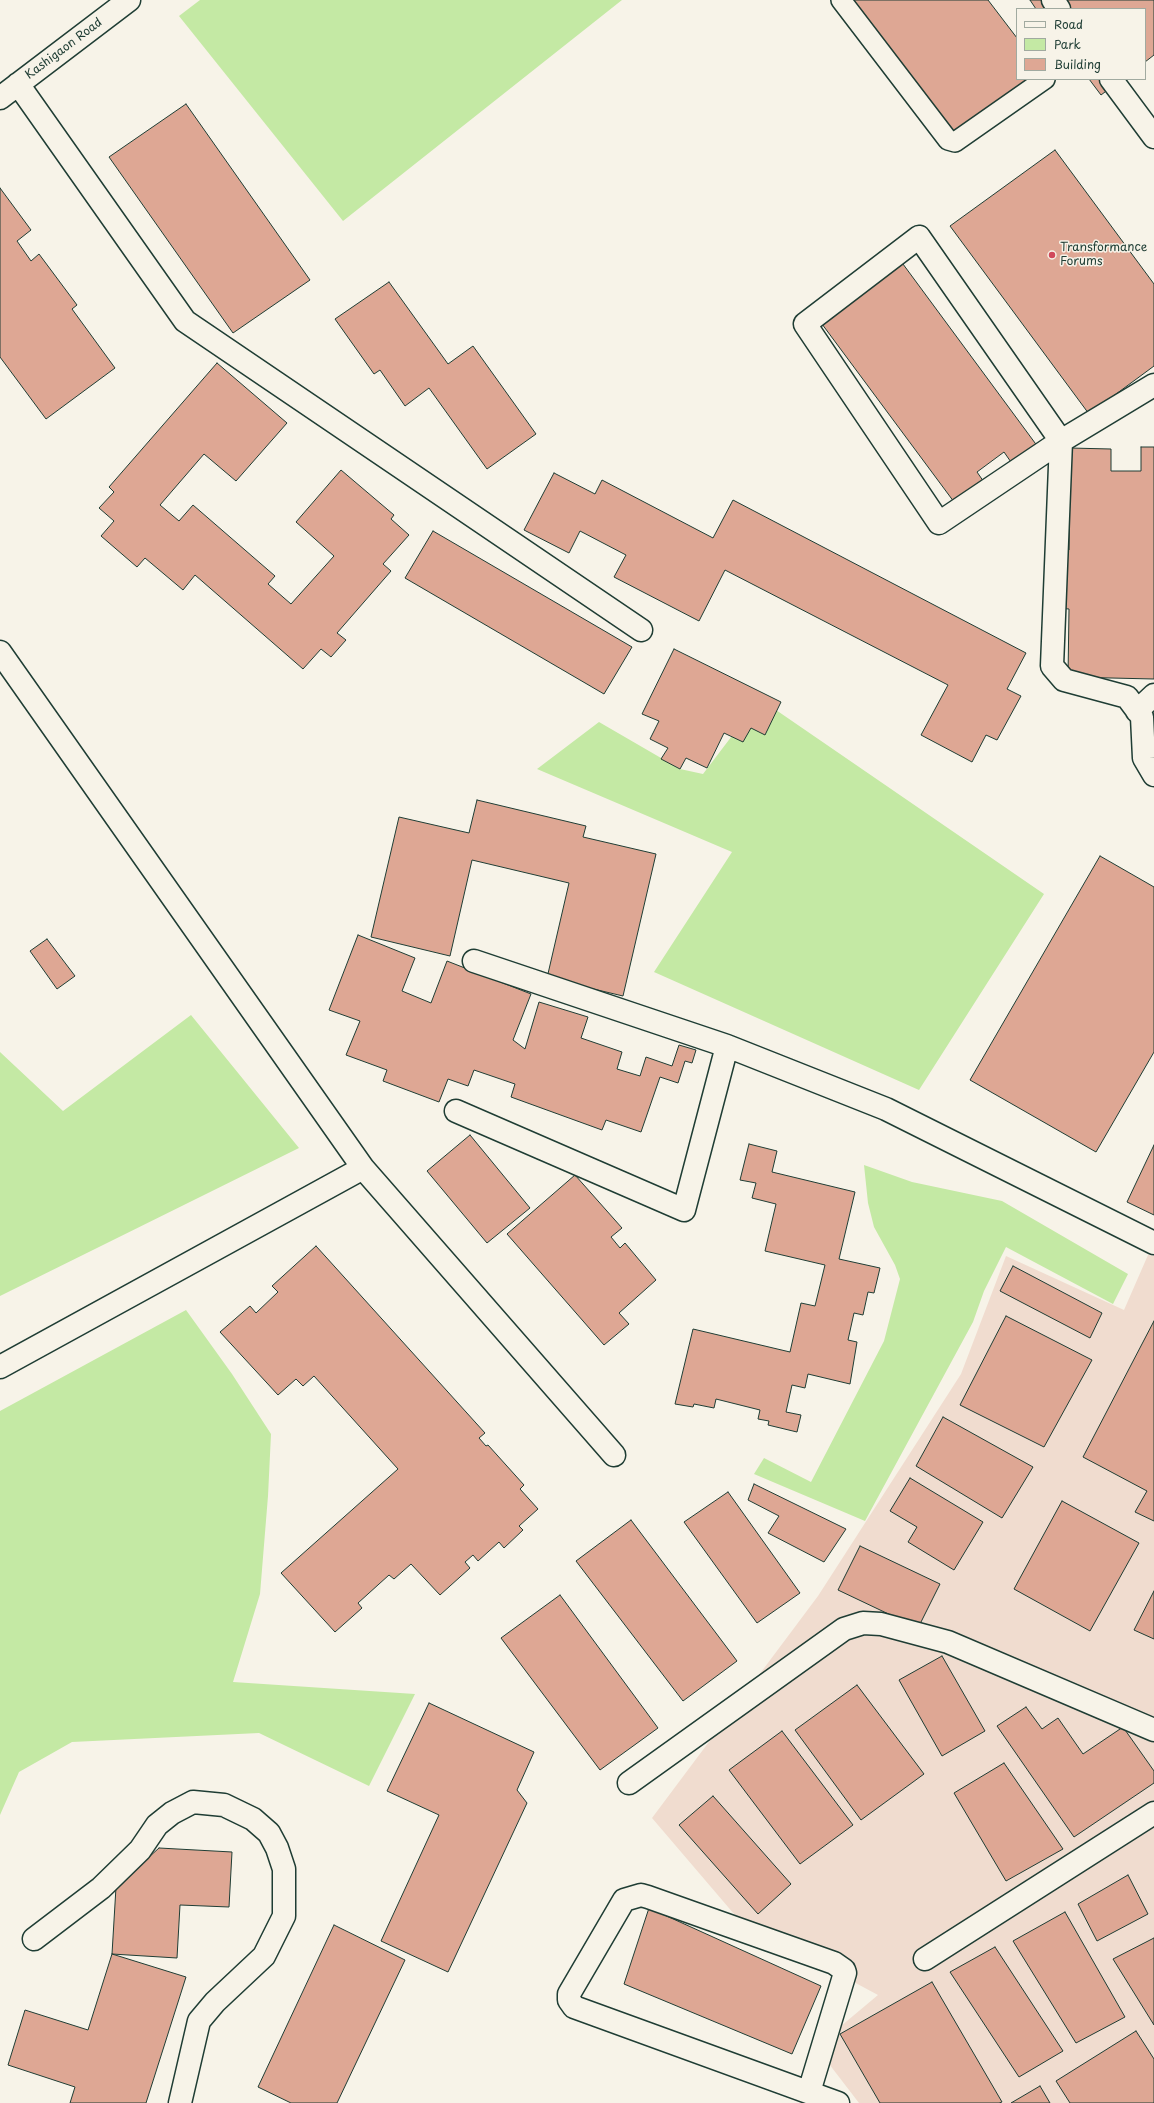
<!DOCTYPE html>
<style>
body{margin:0}
#map{position:relative;width:1154px;height:2103px;overflow:hidden;background:#f7f3e8;font-family:"Playpen Sans",sans-serif}
canvas{display:block}
.legend{position:absolute;left:1016px;top:8px;width:130px;height:72px;box-sizing:border-box;background:#f7f3e8;border:1px solid #a1aaa0;margin:0;padding:5px 7px;list-style:none;font-size:12px;color:#1f3d34}
.legend li{display:flex;align-items:center;gap:8px;height:20px}
.legend b{width:20px;border:1px solid #a1aaa0}
</style>
<div id="map">
<canvas width="1154" height="2103"></canvas>
<ul class="legend">
<li><b style="height:5px;background:#f7f3e8"></b>Road</li>
<li><b style="height:11px;background:#c4e9a4"></b>Park</li>
<li><b style="height:11px;background:#dea794"></b>Building</li>
</ul>
</div>
<script>
const ctx = document.querySelector('canvas').getContext('2d');
ctx.lineJoin = 'round';
function paint(path, color) { ctx.fillStyle = color; ctx.fill(path, 'evenodd'); }
const toPath = rows => new Path2D(rows.map(r => 'M' + r).join(''));
function strokePath(path, color, width, dash) { ctx.strokeStyle = color; ctx.lineWidth = width; ctx.lineCap = dash ? 'butt' : 'round'; ctx.setLineDash(dash || []); ctx.stroke(path); }
function drawText(font, color, halo, rows, align = 'center') {
  ctx.font = font + ' "Playpen Sans",sans-serif'; ctx.lineWidth = 3; ctx.setLineDash([]); ctx.textBaseline = 'middle'; ctx.strokeStyle = halo; ctx.fillStyle = color; for (const [text, x, y, turn = 0] of rows) {
    ctx.save(); ctx.translate(x, y); ctx.rotate((+turn || 0) * Math.PI / 180); ctx.textAlign = isNaN(turn) ? turn : align; if (halo) ctx.strokeText(text, 0, 0); ctx.fillText(text, 0, 0); ctx.restore();
  }
}
const built = toPath([
 [1148,1255,1154,1256,1154,2103,859,2103,816,2047,878,1995,740,1921,652,1818,818,1596,961,1374,1006,1256,1124,1310]
]);
const green = toPath([
 [200,0,622,0,343,221,179,16],
 [760,699,1044,894,919,1090,654,972,732,852,537,769,599,722,680,769,703,774],
 [191,1015,299,1148,0,1296,0,1052,63,1111],
 [864,1165,912,1182,1002,1201,1128,1274,1113,1304,1006,1247,984,1291,973,1322,865,1521,754,1474,764,1458,811,1482,884,1341,900,1279,895,1265,874,1227,868,1203],
 [186,1310,232,1374,271,1434,268,1496,260,1594,233,1682,415,1694,369,1786,259,1733,72,1742,19,1772,0,1815,0,1411]
]);
const building = toPath([
 [848,0,988,0,1017,38,1017,79,1035,79,954,138,848,0],
 [1030,0,1154,0,1154,55,1145,62,1145,9,1036,9,1030,0],
 [1089,79,1122,79,1101,95,1089,79],
 [186,104,310,280,233,333,109,157,186,104],
 [1055,150,1154,284,1154,366,1089,414,950,226,1055,150],
 [0,188,31,230,17,241,31,261,39,254,77,305,72,309,115,368,46,419,0,357,0,188],
 [900,260,1038,447,1013,465,1004,452,977,472,986,485,957,506,819,320,900,260],
 [389,282,448,364,473,346,536,434,487,469,429,388,405,406,380,370,374,374,335,319,389,282],
 [217,363,287,423,236,481,204,454,160,505,179,521,193,505,275,576,268,584,291,604,334,556,296,522,341,470,394,515,391,519,409,535,383,564,391,571,337,633,346,640,331,657,321,649,303,669,195,575,183,590,145,558,137,567,101,536,114,521,99,508,114,492,109,487,217,363],
 [1141,447,1154,447,1154,679,1068,677,1069,609,1058,608,1059,550,1069,550,1070,448,1111,449,1111,471,1141,471,1141,447],
 [554,473,595,494,602,480,713,538,733,500,1026,653,1007,689,1021,696,997,740,986,735,972,762,921,735,948,685,725,570,699,621,614,577,626,555,580,531,569,553,524,530,554,473],
 [433,531,632,647,604,694,405,578,433,531],
 [674,649,781,702,765,735,751,728,743,742,724,733,707,768,686,758,680,769,661,759,668,748,650,739,659,721,642,714,674,649],
 [477,800,586,826,583,837,656,854,623,996,547,978,569,883,472,860,450,956,371,937,399,817,469,833,477,800],
 [1100,856,1154,887,1154,1052,1096,1152,970,1080,1100,856],
 [358,935,415,958,402,991,431,1003,447,961,531,994,513,1040,525,1049,539,1002,588,1017,581,1038,622,1052,617,1069,640,1076,646,1057,672,1066,679,1045,696,1050,692,1063,685,1061,678,1083,660,1077,641,1132,606,1120,602,1130,511,1097,515,1084,474,1070,468,1086,448,1079,439,1102,383,1081,387,1070,346,1055,360,1021,329,1010,358,935],
 [47,939,75,976,57,989,30,951,47,939],
 [470,1135,530,1208,487,1243,427,1171,470,1135],
 [749,1144,777,1151,772,1172,855,1192,839,1259,880,1268,874,1293,868,1292,863,1315,854,1313,848,1340,857,1342,850,1384,808,1374,805,1388,792,1385,786,1412,801,1415,797,1432,768,1425,769,1421,758,1419,760,1410,716,1399,714,1408,694,1404,693,1407,675,1404,693,1329,790,1352,801,1303,815,1306,825,1265,765,1251,776,1204,752,1198,756,1183,740,1180,749,1144],
 [1154,1145,1154,1215,1127,1202,1154,1145],
 [575,1175,622,1228,611,1237,620,1248,625,1243,656,1280,619,1313,629,1324,604,1345,507,1234,575,1175],
 [316,1246,485,1433,479,1438,486,1446,488,1445,524,1485,520,1489,538,1509,519,1526,523,1530,504,1548,499,1542,478,1561,473,1555,465,1562,470,1568,440,1595,411,1564,394,1579,389,1575,358,1603,362,1608,335,1632,281,1573,398,1469,314,1376,303,1386,296,1379,278,1395,220,1332,250,1306,256,1313,278,1292,272,1286,316,1246],
 [1013,1266,1102,1313,1090,1338,1000,1291,1013,1266],
 [1006,1316,1092,1360,1044,1447,960,1405,1006,1316],
 [1154,1321,1154,1521,1135,1512,1147,1491,1083,1457,1154,1321],
 [943,1417,1033,1467,1002,1518,916,1466,943,1417],
 [910,1478,983,1522,954,1570,908,1542,917,1527,890,1511,910,1478],
 [754,1484,846,1529,824,1562,768,1533,779,1516,748,1500,754,1484],
 [728,1492,800,1593,757,1623,684,1522,728,1492],
 [1062,1501,1139,1543,1090,1631,1014,1589,1062,1501],
 [631,1520,737,1661,683,1701,576,1561,631,1520],
 [860,1546,940,1584,918,1628,838,1590,860,1546],
 [1154,1591,1154,1639,1134,1630,1154,1591],
 [560,1595,658,1728,600,1770,501,1638,560,1595],
 [942,1656,985,1731,942,1756,899,1680,942,1656],
 [857,1685,924,1774,861,1820,795,1730,857,1685],
 [429,1703,534,1752,517,1790,527,1803,448,1972,381,1941,439,1815,387,1791,429,1703],
 [1026,1707,1042,1729,1058,1718,1083,1754,1123,1727,1154,1771,1154,1783,1074,1837,997,1726,1026,1707],
 [782,1731,853,1825,800,1864,729,1770,782,1731],
 [1004,1763,1063,1849,1006,1881,954,1793,1004,1763],
 [713,1796,791,1884,758,1914,679,1825,713,1796],
 [159,1848,232,1852,229,1907,180,1905,177,1958,112,1954,116,1887,159,1848],
 [1128,1875,1148,1914,1097,1941,1078,1904,1128,1875],
 [649,1908,821,1986,792,2054,624,1984,649,1908],
 [1065,1912,1125,2017,1076,2043,1013,1941,1065,1912],
 [334,1925,405,1960,337,2103,291,2103,258,2087,334,1925],
 [1154,1938,1154,2025,1113,1959,1154,1938],
 [995,1947,1063,2051,1019,2077,950,1972,995,1947],
 [112,1954,186,1977,146,2103,70,2103,75,2087,8,2065,25,2010,88,2030,112,1954],
 [932,1982,1002,2102,999,2103,880,2103,840,2034,932,1982],
 [1136,2031,1154,2059,1154,2103,1070,2103,1056,2081,1136,2031],
 [1040,2086,1050,2103,1011,2103,1040,2086]
]);
const service = toPath([
 [841,0,948,140,955,142,1045,79]
]);
const minor = toPath([
 [18,84,185,321,641,630],
 [0,98,129,0],
 [1154,385,1061,441,939,523,805,324,919,237,1061,441,1052,666,1064,680,1127,697,1142,717,1144,758,1154,775],
 [0,652,363,1168,614,1455],
 [1137,711,1154,695],
 [474,961,727,1046],
 [456,1111,684,1210,727,1046,886,1109,1154,1243],
 [0,1367,363,1168],
 [629,1783,844,1629,863,1623,881,1624,948,1642,1154,1730],
 [34,1939,101,1888,140,1850,157,1825,172,1813,193,1802,224,1805,253,1819,269,1833,277,1848,284,1869,284,1916,264,1956,215,2002,199,2021,180,2103],
 [925,1959,1154,1813],
 [809,2092,845,1973,844,1970,834,1963,648,1897,641,1895,624,1900,569,1994,569,2000,574,2007,838,2103]
]);
const primary = toPath([
 [1053,0,1059,9],
 [1111,79,1154,137]
]);
const markers = [
 [1052,255,4,"#d1495b"]
];
const streetNames = [
 ["Kashigaon Road",64,49,-37]
];
const poiNames = [
 ["Transformance",1060,248],
 ["Forums",1060,262]
];
paint(built, '#f0dccf');
paint(green, '#c4e9a4');
paint(building, '#dea794');
strokePath(building, '#1f3d34', 1);
strokePath(service, '#1f3d34', 22);
strokePath(minor, '#1f3d34', 25);
strokePath(primary, '#1f3d34', 25);
strokePath(service, '#f7f3e8', 19);
strokePath(minor, '#f7f3e8', 22);
strokePath(primary, '#f7f3e8', 22);
for (const [x, y, r, color] of markers) { const dot = new Path2D(); dot.arc(x, y, r, 0, 2 * Math.PI); ctx.fillStyle = color; ctx.fill(dot); strokePath(dot, '#f7f3e8', 1.5); }
drawText('12px', '#1f3d34', '#f7f3e8', streetNames);
drawText('12px', '#1f3d34', '#f7f3e8', poiNames, 'left');
</script>
